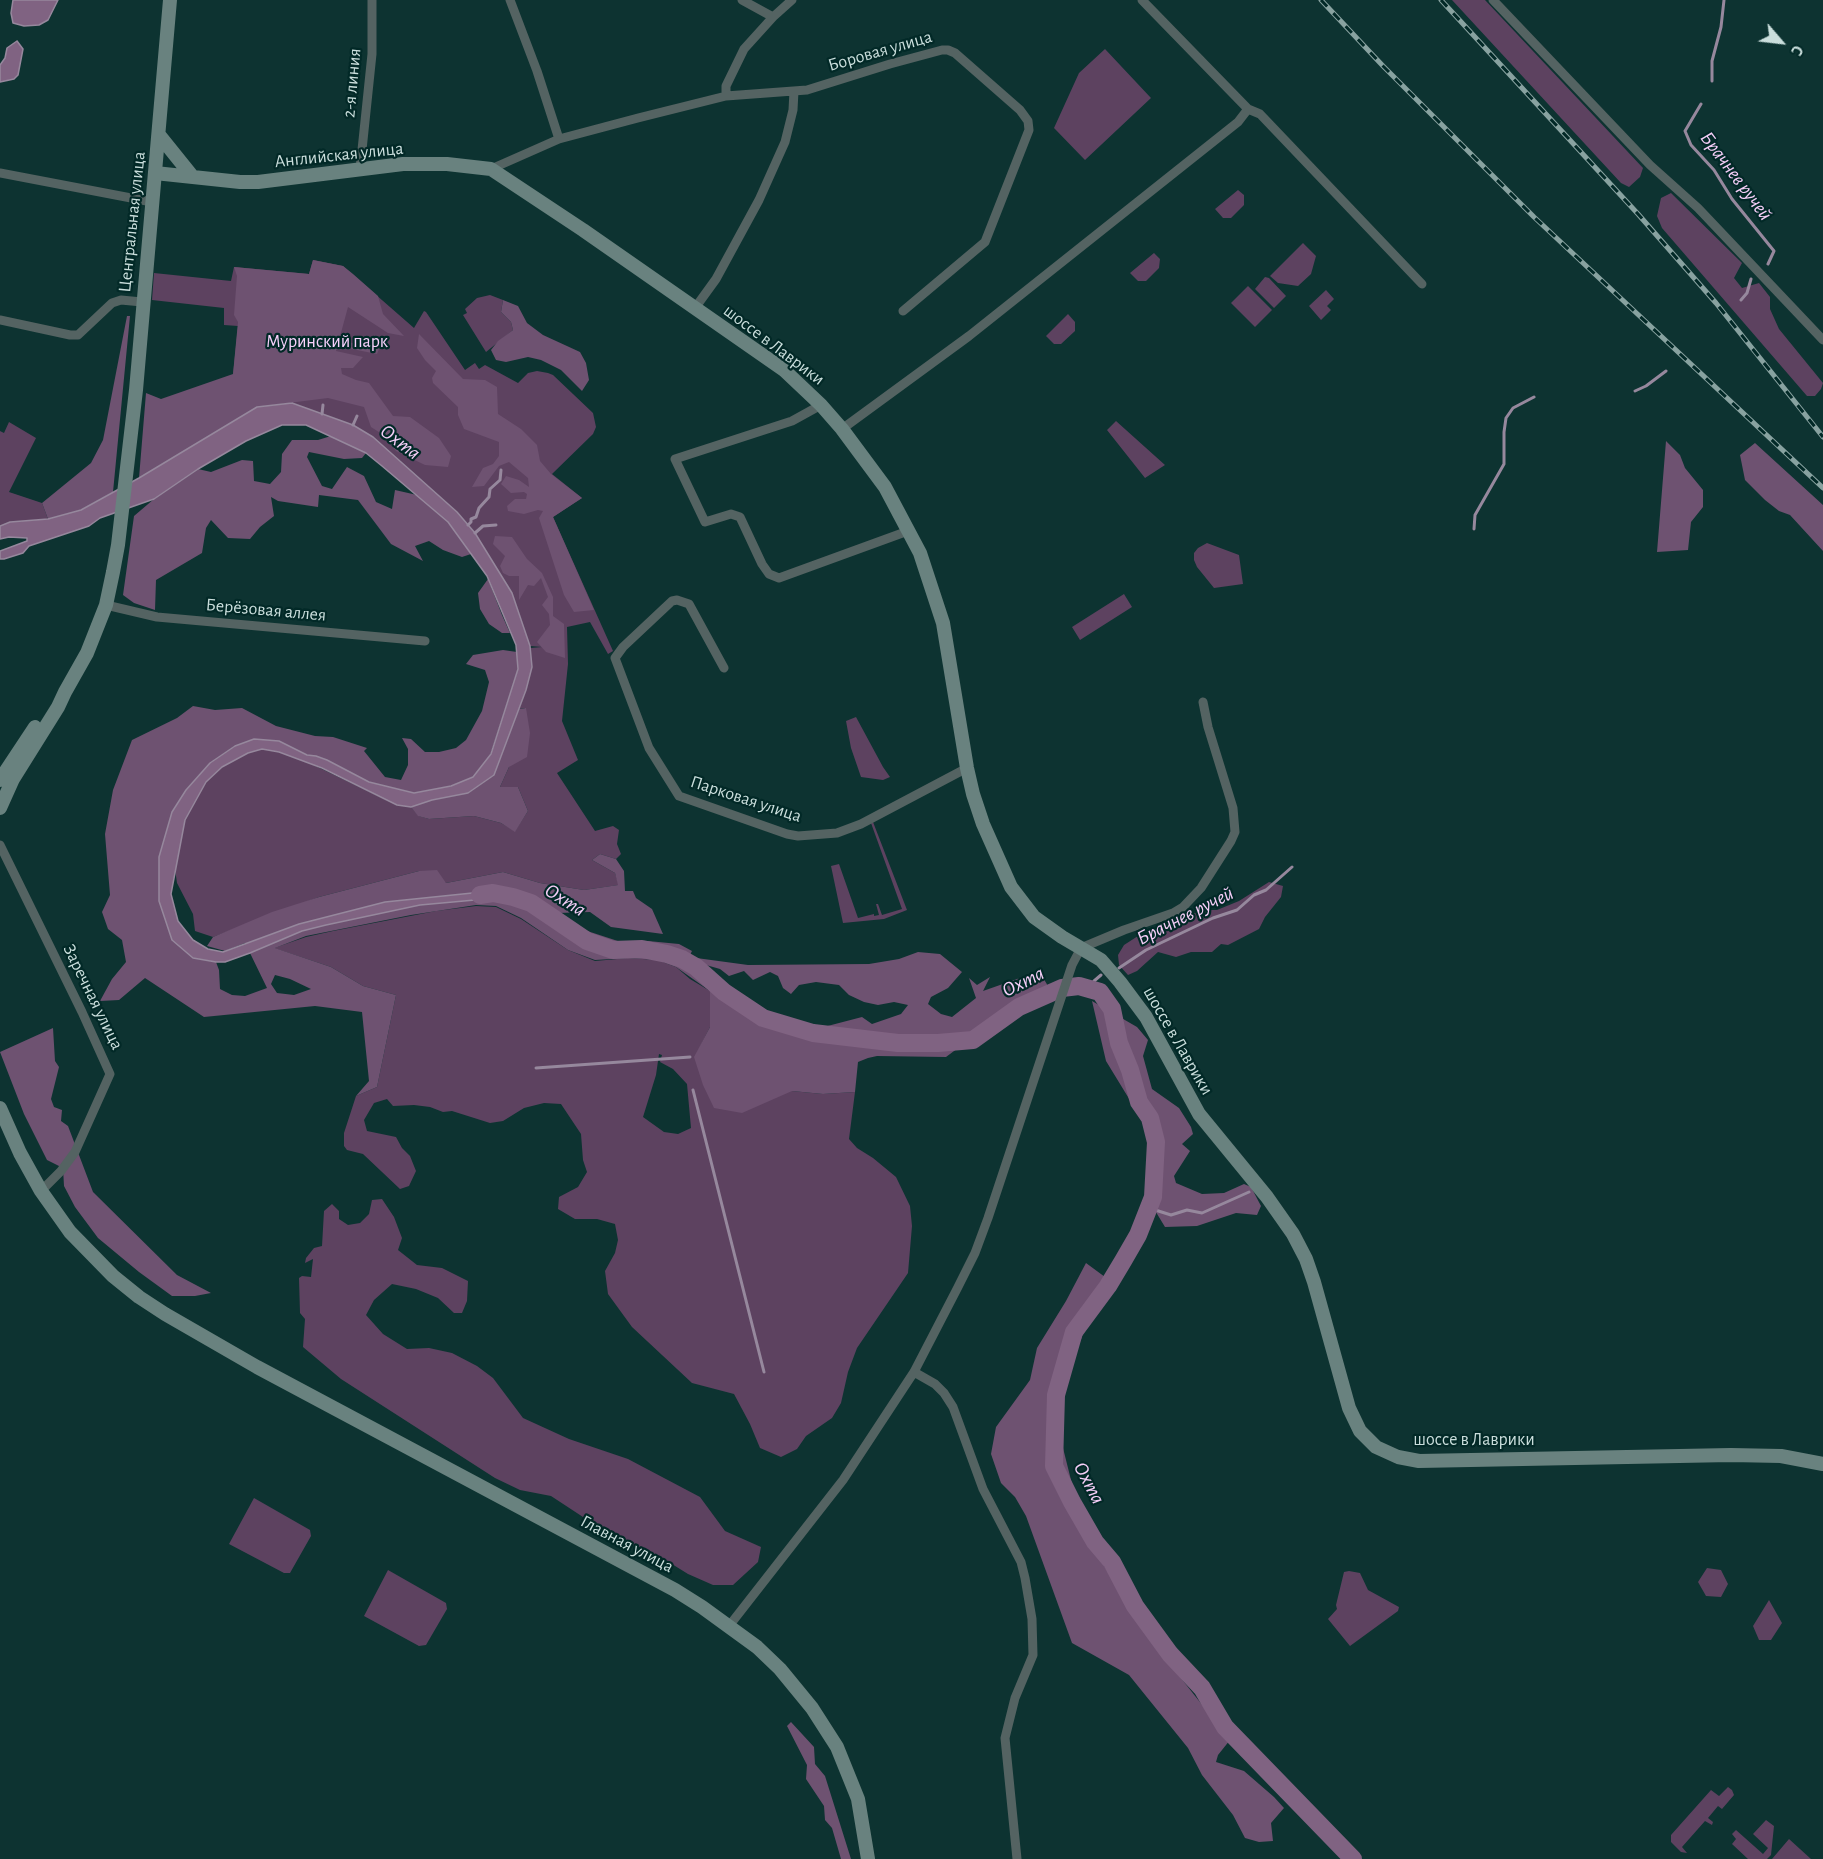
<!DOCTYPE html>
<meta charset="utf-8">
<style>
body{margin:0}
#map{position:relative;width:1823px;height:1859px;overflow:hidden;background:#0d3331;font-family:"Alegreya Sans",sans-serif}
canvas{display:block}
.north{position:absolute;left:1751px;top:12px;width:60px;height:60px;-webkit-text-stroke:4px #022927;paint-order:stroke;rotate:118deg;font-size:16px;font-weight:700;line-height:24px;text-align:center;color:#cadedc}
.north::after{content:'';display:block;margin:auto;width:21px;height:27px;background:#cadedc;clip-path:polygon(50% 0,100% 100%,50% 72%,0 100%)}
</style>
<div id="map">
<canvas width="1823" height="1859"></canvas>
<div class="north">С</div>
</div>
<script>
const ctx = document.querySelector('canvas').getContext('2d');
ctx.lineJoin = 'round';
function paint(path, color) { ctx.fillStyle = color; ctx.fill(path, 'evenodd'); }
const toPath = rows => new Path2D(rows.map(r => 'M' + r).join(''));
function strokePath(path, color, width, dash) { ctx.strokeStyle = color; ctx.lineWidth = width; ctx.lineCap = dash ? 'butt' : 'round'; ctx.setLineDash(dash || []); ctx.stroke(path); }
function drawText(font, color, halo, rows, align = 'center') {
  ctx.font = font + ' "Alegreya Sans",sans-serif'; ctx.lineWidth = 4.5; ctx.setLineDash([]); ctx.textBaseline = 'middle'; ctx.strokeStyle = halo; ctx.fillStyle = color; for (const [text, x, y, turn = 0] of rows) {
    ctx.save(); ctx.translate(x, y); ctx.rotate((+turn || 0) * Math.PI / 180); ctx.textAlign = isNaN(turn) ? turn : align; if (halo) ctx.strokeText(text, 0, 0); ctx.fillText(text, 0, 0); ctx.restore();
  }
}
const green = toPath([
 [1452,0,1485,0,1643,168,1640,177,1629,187,1621,183],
 [1105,49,1151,98,1085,160,1054,128,1079,73],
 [1238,190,1244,195,1244,205,1231,218,1223,218,1215,209],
 [1671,193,1742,263,1734,278,1742,288,1759,283,1770,297,1770,309,1779,329,1823,383,1821,389,1815,396,1807,396,1662,228,1657,216,1661,198],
 [1303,243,1316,256,1311,274,1298,286,1278,283,1270,276],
 [1154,253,1160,259,1159,268,1146,281,1138,281,1130,273],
 [313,260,343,266,414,328,424,311,426,312,465,370,475,363,479,369,485,365,518,383,528,373,537,371,548,373,553,375,593,413,596,427,593,434,552,474,582,498,553,517,613,651,608,654,590,622,567,627,568,664,562,721,578,760,557,773,595,831,613,826,619,830,617,844,621,854,616,859,600,854,592,860,615,873,619,885,584,890,540,883,503,872,446,883,419,871,319,897,213,937,195,931,193,914,177,883,175,869,185,820,206,782,222,767,248,753,262,749,279,752,303,760,397,805,411,807,419,816,429,819,474,816,501,823,515,831,528,811,518,787,500,787,509,767,525,708,519,709,526,690,532,667,530,648,542,647,530,646,512,593,475,533,457,512,404,465,373,438,353,425,292,403,257,407,233,375,238,326,224,325,224,308,152,300,154,273,231,281,234,267,309,274],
 [1265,277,1269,278,1286,296,1274,308,1255,289],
 [1248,286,1272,310,1255,327,1231,303],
 [1326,290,1334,299,1327,306,1331,310,1321,320,1309,306],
 [490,295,503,300,501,312,511,322,513,330,486,352,463,315,467,313,465,309,477,298],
 [1068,314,1075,322,1075,331,1061,344,1054,344,1046,336],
 [1116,421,1165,465,1145,478,1107,430],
 [9,422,36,438,9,492,42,503,48,519,10,522,0,526,0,431,4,433],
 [1207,543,1239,555,1243,584,1214,588,1197,567,1194,560,1194,553,1198,548],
 [1124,594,1132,607,1080,640,1072,627],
 [856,717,883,767,890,777,883,780,861,777,851,748,846,721],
 [873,822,907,910,884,919,843,923,831,866,839,864,858,918,874,914,874,916,879,915,876,904,878,904,882,915,902,909,871,823],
 [1269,882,1283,886,1281,897,1265,917,1259,929,1228,945,1221,944,1212,952,1191,952,1176,957,1158,952,1137,971,1128,975,1119,965,1118,955,1124,945,1138,936,1203,910,1217,910,1239,901],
 [476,906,496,907,521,919,568,950,595,961,628,958,658,960,676,967,690,979,710,991,710,1027,695,1057,792,1091,823,1094,855,1092,849,1139,857,1148,873,1158,896,1177,910,1206,912,1226,908,1273,857,1348,848,1372,841,1403,832,1418,806,1436,797,1449,781,1457,760,1448,750,1424,734,1394,692,1383,632,1327,608,1294,605,1271,615,1253,618,1240,615,1224,597,1219,575,1219,558,1209,559,1197,578,1187,587,1172,583,1160,581,1134,561,1104,544,1103,524,1108,503,1121,490,1123,452,1111,443,1112,430,1107,414,1105,393,1106,387,1099,374,1103,364,1120,367,1131,396,1137,402,1148,410,1156,416,1171,409,1186,400,1189,363,1154,347,1150,344,1146,344,1133,356,1096,377,1087,396,995,363,986,331,967,274,948,306,937,333,931,436,911],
 [659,1054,662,1055,660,1062,673,1069,687,1084,691,1128,678,1134,664,1132,643,1117,656,1075],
 [382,1199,394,1217,402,1238,398,1250,417,1265,442,1268,468,1281,467,1301,462,1313,454,1313,438,1298,416,1289,392,1284,374,1300,366,1315,383,1334,407,1349,429,1348,452,1353,477,1366,493,1378,523,1418,569,1439,628,1459,700,1497,725,1531,761,1547,758,1562,733,1585,713,1585,688,1574,659,1556,638,1548,583,1517,551,1496,520,1490,495,1478,341,1379,303,1347,305,1319,300,1313,299,1278,302,1276,311,1277,313,1259,305,1263,306,1258,314,1248,322,1246,324,1211,332,1204,339,1211,339,1219,348,1225,360,1223,369,1214,372,1200],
 [254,1498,310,1530,311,1536,290,1573,284,1573,229,1544],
 [1707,1568,1721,1570,1728,1584,1721,1597,1706,1596,1698,1582],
 [388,1570,446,1603,447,1609,426,1645,419,1646,364,1616],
 [1349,1571,1360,1573,1368,1590,1399,1607,1398,1611,1350,1646,1328,1619,1337,1609,1336,1605,1344,1572],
 [1769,1600,1782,1623,1771,1640,1759,1640,1753,1626],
 [1728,1787,1732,1790,1734,1795,1722,1809,1718,1806,1708,1818,1713,1822,1712,1825,1705,1821,1682,1847,1687,1853,1681,1852,1671,1842,1671,1835,1711,1790,1719,1796],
 [1766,1820,1774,1826,1771,1855,1767,1859,1748,1859,1732,1844,1736,1839,1732,1834,1736,1830,1763,1854,1768,1848,1753,1834],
 [1789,1839,1811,1859,1772,1859]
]);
const forest = toPath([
 [313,260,343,266,353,274,378,296,383,314,404,336,388,333,348,307,339,340,379,349,377,354,337,346,336,351,363,357,353,368,341,368,342,374,356,380,369,383,393,416,410,417,439,438,451,456,448,467,425,465,396,451,382,434,371,427,364,407,328,398,257,407,139,478,146,393,161,399,233,374,238,322,234,315,237,276,234,267,309,274],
 [503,300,518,306,527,323,543,335,580,352,586,363,589,380,582,391,561,370,541,360,528,357,506,362,496,360,491,350,498,341,513,330,511,322,501,312],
 [127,316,130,316,113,492,81,510,48,519,42,503,91,463,103,440],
 [419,334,463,379,485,380,497,387,498,414,521,429,537,445,540,461,551,474,582,498,553,517,594,610,574,612,564,595,539,518,543,511,538,510,524,514,508,511,507,506,515,499,526,499,527,494,524,492,511,493,501,484,506,476,519,480,529,487,528,478,509,462,499,466,484,486,472,487,483,468,493,464,499,456,499,442,464,429,458,415,458,407,433,383,432,378,436,371,425,360,417,348],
 [331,436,366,453,362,458,344,459,309,452,307,457,322,486,332,489,347,467,364,476,376,502,392,509,395,490,417,495,448,521,471,554,462,557,443,550,429,541,415,546,423,561,391,544,358,500,319,495,318,507,278,501,271,497,274,516,260,527,250,539,228,538,211,520,206,528,202,553,156,580,155,610,134,603,123,595,134,516,154,499,198,469,211,472,242,460,253,461,254,481,270,484,281,472,282,454,292,440,318,440],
 [1666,441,1680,455,1685,468,1703,490,1703,507,1691,522,1688,550,1657,552],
 [1755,443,1823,505,1823,551,1790,515,1779,511,1765,500,1745,480,1740,455],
 [495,536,512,537,527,559,542,573,553,597,553,616,564,624,565,658,546,652,537,642,550,625,549,614,542,605,548,597,541,578,534,586,528,585,519,600,519,576,509,576,503,573,500,566,505,556,493,544],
 [488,579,502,615,510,633,502,633,489,624,480,609,478,593],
 [503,650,517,652,518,669,490,756,473,777,451,786,414,793,369,782,327,760,316,756,307,756,279,741,235,746,210,763,186,790,159,901,193,958,216,962,219,970,220,989,232,995,245,996,267,988,250,953,261,948,245,943,225,951,207,946,213,937,272,912,319,897,419,871,437,870,446,883,503,872,540,883,584,890,618,885,615,873,592,860,600,854,616,859,624,871,625,891,633,891,636,898,652,909,663,934,611,927,590,912,558,913,551,911,575,927,627,944,648,941,679,944,692,951,689,957,748,965,869,964,899,959,918,952,940,954,962,972,948,988,931,997,928,1004,941,1014,952,1017,976,998,969,978,977,985,990,977,983,991,1034,973,1042,976,1048,986,1025,998,946,1057,877,1056,868,1058,858,1062,855,1092,823,1094,792,1091,742,1113,714,1108,703,1085,694,1057,710,1027,710,991,676,967,658,960,628,958,595,960,568,950,521,918,496,906,476,905,411,915,306,936,275,948,331,967,363,986,396,995,377,1087,356,1096,369,1081,362,1012,315,1006,204,1017,145,978,119,1000,100,1001,112,979,126,962,122,940,108,929,102,912,110,895,105,834,113,790,132,740,177,718,193,706,215,710,242,708,276,726,315,736,333,737,367,748,364,751,385,777,401,780,408,765,408,749,402,738,411,739,425,752,439,752,456,748,466,740,482,711,489,682,485,670,466,664,473,655],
 [699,963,720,969,729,976,744,971,753,980,770,972,778,976,783,988,791,994,799,985,816,982,839,985,849,995,864,1002,878,1005,894,1002,908,1005,901,1014,872,1024,862,1017,816,1029,765,1014,746,1000,740,1004,725,996,706,980],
 [275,975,290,979,311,989,294,995,277,993,271,984],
 [526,708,530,733,527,757,509,767,500,787,518,787,528,811,515,832,501,823,474,816,429,819,418,816,411,807,432,800,468,793,494,775,519,709],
 [1092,1001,1137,1027,1148,1040,1143,1056,1152,1089,1179,1108,1191,1127,1193,1134,1182,1144,1190,1151,1174,1176,1176,1183,1202,1194,1224,1193,1244,1184,1251,1187,1261,1206,1257,1215,1236,1213,1197,1226,1165,1227,1145,1194,1151,1168,1153,1138,1106,1061],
 [53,1028,55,1061,59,1067,51,1099,54,1107,62,1110,61,1121,68,1126,93,1192,177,1275,211,1293,195,1296,172,1296,139,1272,98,1238,75,1207,64,1186,63,1168,47,1160,24,1114,0,1052],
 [1086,1263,1105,1277,1063,1386,1060,1436,1074,1492,1097,1554,1128,1605,1157,1648,1230,1740,1218,1755,1216,1762,1244,1771,1274,1797,1284,1808,1271,1823,1273,1841,1259,1842,1245,1838,1233,1815,1202,1775,1188,1748,1129,1675,1072,1643,1026,1516,1015,1497,1001,1483,991,1454,996,1427,1030,1380,1037,1348,1066,1301],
 [791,1722,814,1747,815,1764,825,1776,851,1859,841,1859,832,1828,825,1820,824,1806,806,1779,807,1765,787,1726]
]);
const water = toPath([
 [13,0,58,0,48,20,39,25,24,26,13,23,11,13,13,0],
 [17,41,23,49,18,75,14,79,0,82,0,65,5,58,7,48,17,41],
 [292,403,353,425,373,437,457,512,475,533,512,593,530,646,532,667,526,690,494,775,468,793,432,800,411,807,397,805,322,768,279,752,262,749,248,753,222,767,206,782,185,820,171,894,178,921,193,940,208,949,223,952,299,924,385,902,482,892,506,895,486,899,420,905,326,925,302,931,250,953,225,962,216,962,193,958,172,940,159,901,159,857,172,812,186,790,210,763,235,746,254,739,279,741,307,755,316,756,327,760,369,782,414,793,451,786,473,777,491,754,518,669,516,645,487,576,448,522,382,466,366,453,306,425,282,425,246,441,198,469,154,499,100,518,89,526,29,546,23,553,4,559,0,559,0,551,27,541,27,538,9,537,0,539,0,526,10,522,48,519,81,510,139,478,257,407,292,403]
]);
const stream = toPath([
 [1712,81,1712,61,1721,27,1724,0],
 [1701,104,1685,131,1691,145,1714,170,1732,199,1774,251,1768,264],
 [1741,300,1747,293,1751,279],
 [1635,391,1646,386,1666,371],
 [322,414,323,405],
 [353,425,357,416],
 [468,525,471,522,471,519,476,517,479,508,489,497,490,489,500,480,501,470],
 [1474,529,1475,515,1504,464,1504,432,1506,418,1513,408,1534,397],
 [475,533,483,526,496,525],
 [1119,968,1146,950,1169,939,1213,918,1237,910,1254,895,1266,890,1292,867],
 [1090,988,1094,981,1101,975],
 [536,1068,690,1057],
 [693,1090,764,1372],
 [1149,1208,1171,1215,1187,1210,1202,1213,1249,1192]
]);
const river = toPath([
 [480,895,493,893,513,897,531,903,587,941,613,950,642,949,667,954,682,959,696,967,724,992,763,1018,813,1033,898,1043,938,1043,973,1040,1019,1007,1062,988,1079,986,1100,992,1112,1009,1119,1043,1130,1070,1139,1102,1150,1118,1156,1142,1153,1197,1138,1235,1123,1261,1108,1286,1074,1332,1056,1395,1054,1466,1072,1502,1095,1542,1112,1562,1135,1606,1170,1654,1202,1688,1225,1727,1353,1859]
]);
const street = toPath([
 [510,0,537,71,559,139],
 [742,0,773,17],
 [1142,0,1248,109,1260,114,1422,284],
 [1493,0,1650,165,1698,208,1823,340],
 [726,96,726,86,744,49,773,17,792,0],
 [360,169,372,54,372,0],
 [491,169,559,139,638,118,726,96,807,90,890,64,942,50,948,50,955,53,1020,110,1028,121,1029,130,985,242,903,311],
 [0,173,152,202],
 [695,308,716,279,759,200,785,142,793,110,794,91],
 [0,320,70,335,78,335,112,303,121,300,142,302],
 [821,405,792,421,675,459,705,522,731,514,740,517,762,564,769,574,779,578,908,531],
 [842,429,969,336,1238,122,1248,109],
 [106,605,157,617,425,641],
 [724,668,689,604,677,600,672,601,623,647,615,658,649,748,679,796,787,834,798,836,837,833,861,824,967,768],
 [0,845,82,1012,110,1074,75,1152,61,1171,41,1191],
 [914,1372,935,1384,944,1393,953,1407,983,1489,1021,1562,1025,1578,1032,1619,1033,1655,1015,1698,1005,1738,1017,1859],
 [729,1626,843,1480,914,1372,958,1287,975,1253,988,1218,1072,965,1081,948,1124,930,1173,913,1183,907,1201,888,1231,841,1235,832,1233,808,1208,727,1203,702]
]);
const secondary = toPath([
 [159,135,192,176],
 [155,173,240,182,258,182,403,164,447,164,491,169,583,230,784,370,821,405,842,429,885,487,920,553,943,623,967,768,973,794,983,824,1011,887,1034,917,1062,937,1101,960,1120,982,1146,1017,1199,1114,1267,1197,1293,1234,1306,1259,1314,1282,1349,1408,1360,1431,1376,1447,1398,1457,1419,1461,1731,1455,1781,1456,1823,1464],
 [0,780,35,727],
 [0,808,13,779,58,707,65,692,87,653,106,605,113,572,118,545,136,390,170,0],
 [0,1108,20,1153,41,1191,70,1232,113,1276,139,1297,165,1314,257,1367,675,1590,702,1607,757,1647,780,1669,812,1708,837,1747,858,1799,868,1859]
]);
const rail = toPath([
 [1321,0,1383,66,1534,217,1823,488],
 [1441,0,1638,214,1716,303,1823,437]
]);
const streetNames = [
 ["Боровая улица",880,51,-16],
 ["2-я линия",352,83,-85],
 ["Английская улица",339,155,-6],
 ["Центральная улица",132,222,-84],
 ["шоссе в Лаврики",774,345,37],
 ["Берёзовая аллея",266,610,5],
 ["Парковая улица",746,799,18],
 ["Заречная улица",93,997,64],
 ["шоссе в Лаврики",1178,1041,60],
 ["шоссе в Лаврики",1474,1440],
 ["Главная улица",627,1544,28]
];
const parkNames = [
 ["Муринский парк",327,342]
];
const waterNames = [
 ["Брачнев ручей",1736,176,53],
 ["Охта",400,442,37],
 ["Охта",565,900,32],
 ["Брачнев ручей",1185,916,-27],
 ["Охта",1023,982,-27],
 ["Охта",1089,1483,62]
];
paint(green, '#5d4260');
paint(forest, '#6e5271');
paint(water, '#806382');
strokePath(water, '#96889d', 1.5);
strokePath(stream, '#96889d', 3);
strokePath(river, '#806382', 18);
strokePath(street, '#546362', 9);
strokePath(secondary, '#69827f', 14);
strokePath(rail, '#88a2a0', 5);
strokePath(rail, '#022927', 3, [9]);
drawText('18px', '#cadedc', '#022927', streetNames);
drawText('18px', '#fad2fd', '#022927', parkNames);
drawText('italic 20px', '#f6cff9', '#022927', waterNames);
</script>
